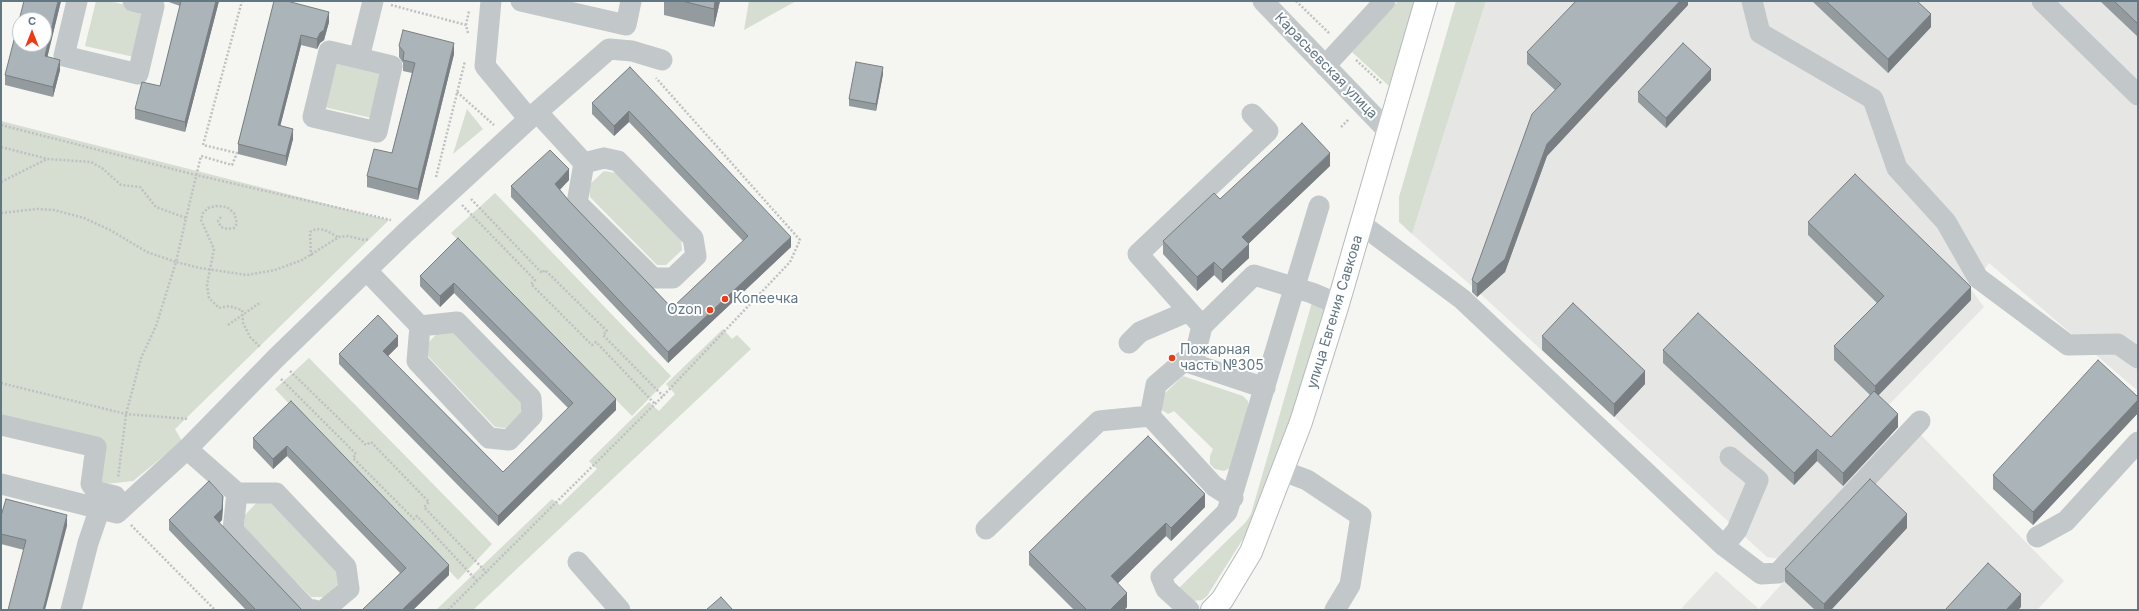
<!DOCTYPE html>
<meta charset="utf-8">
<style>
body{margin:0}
#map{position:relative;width:2139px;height:611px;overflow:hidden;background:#f5f5f1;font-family:Inter,sans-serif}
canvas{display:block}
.frame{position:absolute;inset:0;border:2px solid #627784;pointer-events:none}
.north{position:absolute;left:12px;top:12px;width:40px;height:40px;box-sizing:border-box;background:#fff;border:1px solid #c0c9ce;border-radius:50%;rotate:0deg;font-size:11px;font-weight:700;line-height:16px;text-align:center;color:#627784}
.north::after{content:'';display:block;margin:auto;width:14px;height:18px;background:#ee3b17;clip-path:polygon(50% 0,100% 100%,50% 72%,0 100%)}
</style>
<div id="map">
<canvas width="2139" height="611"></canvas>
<div class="frame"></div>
<div class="north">С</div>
</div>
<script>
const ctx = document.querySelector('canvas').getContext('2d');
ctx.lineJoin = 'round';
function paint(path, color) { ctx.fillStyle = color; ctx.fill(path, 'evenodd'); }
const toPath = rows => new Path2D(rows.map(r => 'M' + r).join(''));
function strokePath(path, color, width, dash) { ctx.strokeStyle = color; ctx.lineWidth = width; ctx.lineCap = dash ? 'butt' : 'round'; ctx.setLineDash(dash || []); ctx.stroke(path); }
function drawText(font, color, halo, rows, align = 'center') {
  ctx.font = font + ' Inter,sans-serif'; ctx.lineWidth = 4; ctx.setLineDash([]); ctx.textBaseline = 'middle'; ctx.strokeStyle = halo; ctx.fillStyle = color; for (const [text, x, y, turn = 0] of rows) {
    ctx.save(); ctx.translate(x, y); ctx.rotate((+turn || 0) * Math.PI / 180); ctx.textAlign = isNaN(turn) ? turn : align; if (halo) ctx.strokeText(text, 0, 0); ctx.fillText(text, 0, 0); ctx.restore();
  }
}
const built = toPath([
 [1486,1,2138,1,2138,391,1989,263,1970,288,1984,307,1877,417,1893,438,1780,559,1767,557,1474,288,1412,234],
 [1919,433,2064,581,2037,610,1680,610,1716,571,1759,609]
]);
const green = toPath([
 [96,1,110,1,145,10,134,57,85,46],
 [749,1,796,1,744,30],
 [1398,1,1415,1,1389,86,1352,52],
 [1456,1,1486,1,1412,234,1399,222,1399,197],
 [335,59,383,70,372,118,324,107],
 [467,109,483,129,453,154],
 [1,121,389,220,175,429,182,441,133,481,97,485,104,441,1,418],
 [604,171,616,173,681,239,682,250,666,265,657,265,590,197,589,185],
 [495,193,671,376,632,416,451,233],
 [1313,299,1325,305,1328,313,1255,520,1207,596,1202,600,1193,601,1179,588,1246,522,1251,514],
 [444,326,455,328,523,401,522,412,506,428,495,427,427,355,428,343],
 [723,329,732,339,737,335,751,349,473,610,436,610,552,499,560,505,597,469,589,461,649,402,659,411,675,394,666,384],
 [309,358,492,544,458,580,275,389],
 [1183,376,1243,396,1248,401,1249,407,1232,467,1224,471,1215,469,1210,464,1210,456,1213,449,1174,411,1168,414,1162,410,1162,396],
 [258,501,273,503,338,570,339,583,324,597,311,597,244,528,245,515]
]);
const path = toPath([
 [1296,1,1330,34],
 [391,5,466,25],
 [468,33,466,25,469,11],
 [1356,60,1382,84],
 [457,92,494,125],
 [1,125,196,175,391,220],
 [1341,127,1349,119],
 [1,147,48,159,91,162,102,168,121,185,140,187,156,207,186,218,176,262,200,268,247,275,275,270,302,260,339,237,348,236,364,240,370,239],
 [436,177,465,61],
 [1,182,47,159],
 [471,199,542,273,545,270,607,331,603,335,663,396],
 [462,205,535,280,531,284,592,345,596,342,655,404],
 [1,213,37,209,54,210,84,218,110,230,147,252,176,262,156,326,141,358,126,414,118,478],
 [221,217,218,221,221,227,227,229,234,228,237,223,234,213,227,207,216,206,208,208,203,213,201,220,214,249,207,285,209,298,219,308,229,306,242,310,243,323,250,337,261,348],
 [186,218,201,156,232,165,237,153,203,145,242,1],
 [311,256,310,232,316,229,325,230,338,237],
 [228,325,261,302],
 [290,371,366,445,371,442,429,502,424,507,487,573],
 [281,379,356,454,353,458,414,519,417,516,478,582],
 [1,383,126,414,189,419],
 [131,525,215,610],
 [448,610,663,396,790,262,800,240,656,78]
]);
const minor = toPath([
 [77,1,64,56,138,74,154,6,133,1],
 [491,1,485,66,529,119],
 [521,1,626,25,631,1],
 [1263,1,1389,132],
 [1752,1,1760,33,1873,99,1897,168,1946,222,1978,278,2068,345,2118,344,2138,358],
 [2042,1,2138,95],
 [329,51,392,66,377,132,313,117,329,51],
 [359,58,373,1],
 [1325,66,1385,1],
 [538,113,584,163],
 [1252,114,1268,131,1138,254,1202,326,1254,275,1312,293,1338,304],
 [604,158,618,161,693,238,696,256,673,278,653,278,577,203,584,163,604,158],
 [1361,224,1462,299,1724,546,1761,574,1778,573,1920,421],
 [367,271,420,326,417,361,489,438,509,440,532,416,531,398,457,322,420,326],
 [1129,343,1140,332,1189,311],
 [1193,363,1202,326],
 [1150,416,1156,385,1184,361,1265,388],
 [1,425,96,447,91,484,97,492,115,496,100,508,88,543,71,610],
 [187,449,237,493],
 [1283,471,1307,480,1361,516,1350,585,1335,610],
 [1,484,117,513,187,449,276,358,405,233,529,119,609,49,632,51,662,60],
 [986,529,1099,421,1150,416,1214,486,1233,498],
 [2037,537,2066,521,2138,442],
 [1724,546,1737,530,1758,480,1730,457],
 [578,562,620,610],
 [314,610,307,609,233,530,237,493,276,493,346,567,349,589,324,610],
 [1189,610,1166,589,1161,577,1227,512,1319,206]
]);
const major = toPath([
 [1212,610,1222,600,1251,552,1301,422,1338,304,1426,1]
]);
const wall = toPath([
 [61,1,47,57,60,70,53,97,5,85,5,75],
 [166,1,219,1,185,132,135,119,135,109,160,86,180,6],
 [274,1,329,22,324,40,320,43,317,49,301,45,280,126,293,139,286,166,238,154,238,144],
 [664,1,720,1,714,27,664,15],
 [1688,1,1688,5,1547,156,1505,272,1477,297,1472,292,1472,280,1555,90,1527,64,1527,52],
 [1812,1,1917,1,1931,27,1888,73],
 [2100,1,2138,1,2138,37],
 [399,46,454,54,418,200,367,187,367,176,392,153,412,73,403,71,403,63,399,57],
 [630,67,791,247,668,363,511,197,511,186,569,180,560,190,569,201,672,308,743,241,629,122,614,136,592,114,592,103],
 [883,74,876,111,849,106,849,99],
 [1711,80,1666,128,1638,102,1638,92],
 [1330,166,1248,244,1249,258,1222,283,1214,275,1197,291,1163,254,1163,241,1220,199],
 [1808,222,1971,300,1878,395,1898,427,1843,486,1817,461,1794,485,1663,363,1663,350,1831,437,1870,395,1834,360,1834,346,1877,303,1808,235],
 [458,238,616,410,498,526,339,364,339,354,398,346,388,356,503,472,568,408,454,293,440,307,420,286,420,276],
 [1542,336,1645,384,1614,417,1542,350],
 [2138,397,2138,413,2033,525,1993,489,1993,475],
 [291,401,449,575,413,610,362,610,400,573,287,456,273,469,253,448,253,438],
 [223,506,222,520,219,523,302,610,246,610,169,530,169,520],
 [1205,507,1171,541,1166,536,1118,583,1127,607,1124,610,1074,610,1029,565,1029,552],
 [1,516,67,526,24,550,1,544],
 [1907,528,1831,610,1815,610,1785,582,1785,569]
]);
const shadedWall = toPath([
 [58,1,61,1,45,67,45,56],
 [216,1,219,1,185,132,185,122],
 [715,1,720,1,714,27,714,9],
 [1680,1,1688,1,1688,5,1547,156,1505,272,1477,297,1477,284,1547,144],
 [329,12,329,22,324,40,320,43,317,49,317,39],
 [1931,14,1931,27,1888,73,1888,59],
 [301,35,301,45,278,135,278,125],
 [454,43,454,54,418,200,418,189],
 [60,60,60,70,53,97,53,87],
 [883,67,883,74,876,111,876,104],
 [1711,69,1711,80,1666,128,1666,118],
 [629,111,629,122,614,136,614,126],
 [293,129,293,139,286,166,286,156],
 [1330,153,1330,166,1242,250,1242,237],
 [569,169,569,180,555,194,555,184],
 [791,237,791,247,668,363,668,352],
 [1249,244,1249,258,1222,283,1222,270],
 [1214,262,1214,275,1197,291,1197,277],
 [454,283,454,293,440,307,440,296],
 [1971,287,1971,300,1875,399,1875,386],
 [398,336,398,346,383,361,383,351],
 [1645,371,1645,384,1614,417,1614,404],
 [616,399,616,410,498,526,498,516],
 [2138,400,2138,413,2033,525,2033,512],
 [1898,414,1898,427,1843,486,1843,473],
 [287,446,287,456,273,469,273,459],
 [1817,449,1817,461,1794,485,1794,473],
 [1205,494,1205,507,1171,541,1171,528],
 [223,496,223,506,222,520,214,528,214,517],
 [1907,514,1907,528,1831,610,1824,610,1824,604],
 [67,515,67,526,45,610,43,610],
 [1166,523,1166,536,1111,590,1111,576],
 [449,565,449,575,413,610,402,610],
 [1127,593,1127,607,1124,610,1110,610],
 [2021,594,2021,607,2018,610,2006,610]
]);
const building = toPath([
 [24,1,58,1,45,56,60,60,53,87,5,75,24,1],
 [20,20,44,20,44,44,20,44,20,20],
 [181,1,216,1,185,122,135,109,142,82,160,86,181,1],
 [274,1,287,1,329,12,324,30,320,33,317,39,301,35,278,125,293,129,286,156,238,144,274,1],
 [682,1,715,1,714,9,682,1],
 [1576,1,1680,1,1547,144,1505,259,1477,284,1472,280,1532,114,1561,84,1527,52,1576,1],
 [1826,1,1917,1,1931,14,1888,59,1826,1],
 [2114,1,2138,1,2138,24,2114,1],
 [403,30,454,43,418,189,367,176,374,149,392,153,415,63,403,60,404,52,399,46,403,30],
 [1683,43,1711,69,1666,118,1638,92,1683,43],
 [856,62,883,67,876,104,849,99,856,62],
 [630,67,791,237,668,352,511,186,550,150,569,169,555,184,569,201,672,308,748,236,629,111,614,126,592,103,630,67],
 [1302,123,1330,153,1242,237,1249,244,1222,270,1214,262,1197,277,1163,241,1214,193,1220,199,1302,123],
 [1855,174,1971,287,1875,386,1834,346,1884,296,1808,222,1855,174],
 [458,238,616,399,498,516,339,354,378,315,398,336,383,351,503,472,573,403,454,283,440,296,420,276,458,238],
 [1573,303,1645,371,1614,404,1542,336,1573,303],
 [1698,313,1831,437,1874,391,1898,414,1843,473,1817,449,1794,473,1663,350,1698,313],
 [2098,360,2138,397,2138,400,2033,512,1993,475,2098,360],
 [291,401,449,565,402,610,362,610,406,568,287,446,273,459,253,438,291,401],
 [1148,436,1205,494,1171,528,1166,523,1111,576,1127,593,1110,610,1087,610,1029,552,1148,436],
 [1870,479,1907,514,1824,604,1785,569,1870,479],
 [209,481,223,496,222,509,214,517,302,610,256,610,169,520,209,481],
 [6,499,67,515,43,610,8,610,26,540,1,534,1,516,6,499],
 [1988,563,2021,594,2006,610,1945,610,1988,563],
 [721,597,733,610,706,610,721,597]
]);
const markers = [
 [725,299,4,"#ee3b17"],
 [710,310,4,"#ee3b17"],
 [1172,358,4,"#ee3b17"]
];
const streetNames = [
 ["Карасьевская улица",1326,66,46],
 ["улица Евгения Савкова",1335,312,-73]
];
const poiNames = [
 ["Копеечка",733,299],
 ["Ozon",702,310,"right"],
 ["Пожарная",1180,350],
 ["часть №305",1180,366]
];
paint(built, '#e6e6e4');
paint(green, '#d6ddd1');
strokePath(major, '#b5babd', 24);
strokePath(path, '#bec0c2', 2.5, [2, 2]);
strokePath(minor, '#c2c7c9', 21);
strokePath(major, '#fff', 22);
paint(wall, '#939b9e');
paint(shadedWall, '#787e81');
paint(building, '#abb4b8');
strokePath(building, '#787e81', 1);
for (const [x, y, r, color] of markers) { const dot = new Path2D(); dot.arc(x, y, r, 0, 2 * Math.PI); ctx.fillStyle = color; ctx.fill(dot); strokePath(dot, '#fff', 1.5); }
drawText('14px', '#627784', '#fff', streetNames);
drawText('14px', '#627784', '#fff', poiNames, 'left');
</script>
